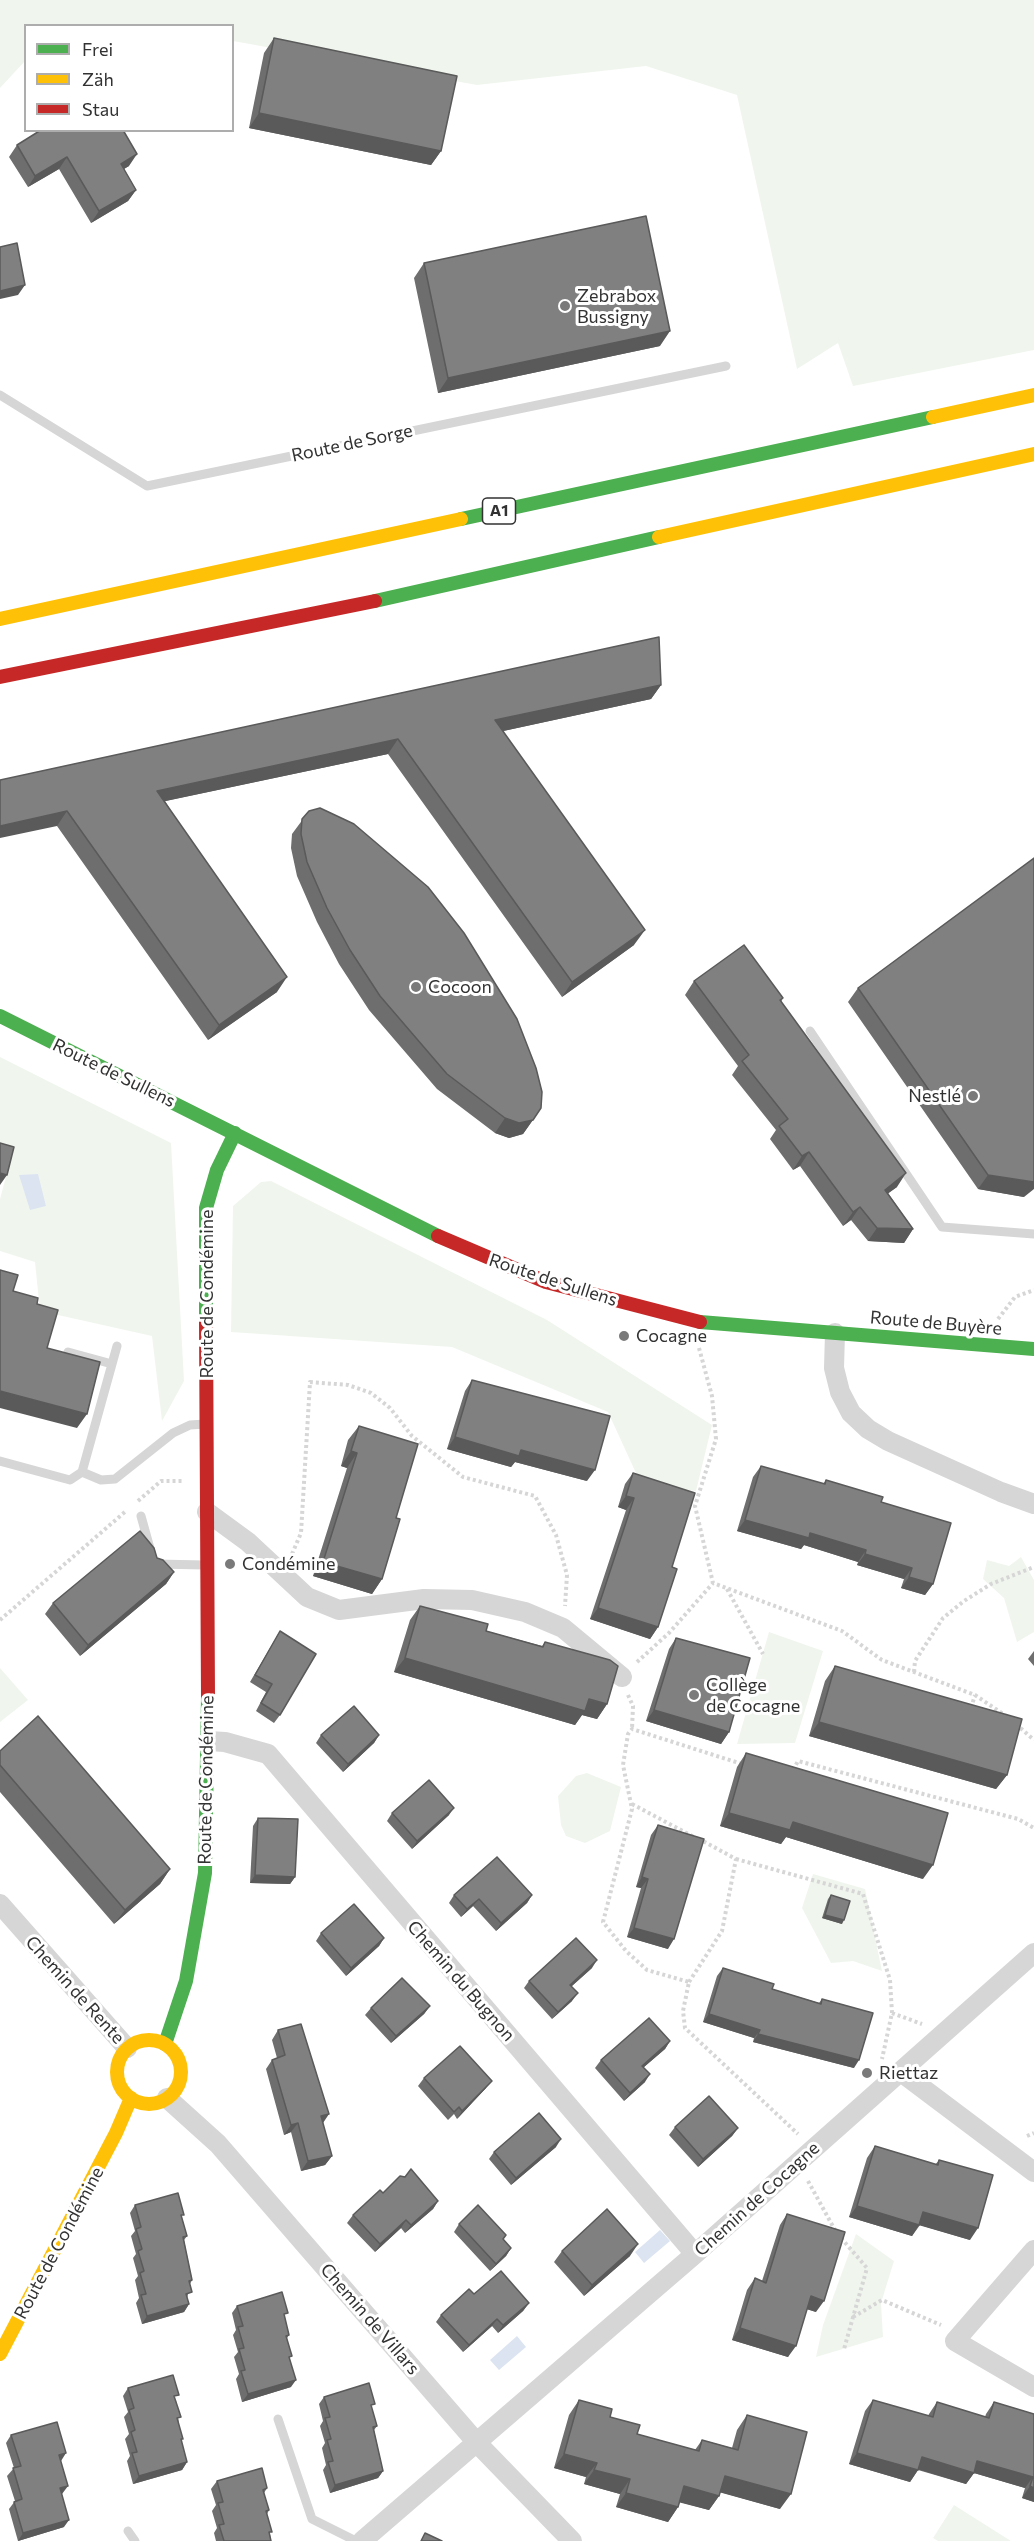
<!DOCTYPE html>
<meta charset="utf-8">
<style>
body{margin:0}
#map{position:relative;width:1034px;height:2541px;overflow:hidden;background:#fff;font-family:Commissioner,sans-serif}
canvas{display:block}
.legend{position:absolute;left:24px;top:24px;width:210px;height:108px;box-sizing:border-box;background:#fff;border:2px solid #adadad;margin:0;padding:8px 10px;list-style:none;font-size:18px;color:#323232}
.legend li{display:flex;align-items:center;gap:12px;height:30px}
.legend b{width:30px;border:2px solid #adadad}
</style>
<div id="map">
<canvas width="1034" height="2541"></canvas>
<ul class="legend">
<li><b style="height:8px;background:#4caf50"></b>Frei</li>
<li><b style="height:8px;background:#ffc107"></b>Zäh</li>
<li><b style="height:8px;background:#c62828"></b>Stau</li>
</ul>
</div>
<script>
const ctx = document.querySelector('canvas').getContext('2d');
ctx.lineJoin = 'round';
function paint(path, color) { ctx.fillStyle = color; ctx.fill(path, 'evenodd'); }
const toPath = rows => new Path2D(rows.map(r => 'M' + r).join(''));
function strokePath(path, color, width, dash) { ctx.strokeStyle = color; ctx.lineWidth = width; ctx.lineCap = dash ? 'butt' : 'round'; ctx.setLineDash(dash || []); ctx.stroke(path); }
function drawText(font, color, halo, rows, align = 'center') {
  ctx.font = font + ' Commissioner,sans-serif'; ctx.lineWidth = 6; ctx.setLineDash([]); ctx.textBaseline = 'middle'; ctx.strokeStyle = halo; ctx.fillStyle = color; for (const [text, x, y, turn = 0] of rows) {
    ctx.save(); ctx.translate(x, y); ctx.rotate((+turn || 0) * Math.PI / 180); ctx.textAlign = isNaN(turn) ? turn : align; if (halo) ctx.strokeText(text, 0, 0); ctx.fillText(text, 0, 0); ctx.restore();
  }
}
const green = toPath([
 [0,0,1034,0,1034,350,853,386,838,343,797,369,737,95,646,66,477,85,233,41,232,26,26,26,25,61,0,88],
 [0,1057,171,1143,184,1381,162,1421,152,1336,40,1311,35,1262,0,1251,0,1199,12,1154,0,1152],
 [271,1181,547,1320,712,1425,696,1491,641,1484,608,1412,452,1347,231,1332,233,1206,261,1182],
 [1021,1557,1034,1580,1034,1632,1017,1642,1004,1598,983,1579,987,1560,1009,1566],
 [769,1632,823,1651,795,1743,737,1744],
 [0,1668,28,1700,0,1722],
 [587,1773,621,1787,610,1831,585,1843,566,1836,561,1825,558,1796,576,1776],
 [813,1874,865,1889,882,1971,853,1961,831,1963,802,1908],
 [856,2234,894,2261,881,2303,883,2337,816,2357,823,2325],
 [954,2505,1011,2541,938,2541,933,2538]
]);
const water = toPath([
 [38,1174,46,1206,30,1210,19,1175],
 [660,2230,670,2241,644,2263,635,2252],
 [517,2336,526,2347,499,2370,490,2360]
]);
const path = toPath([
 [998,1319,1015,1297,1034,1290],
 [699,1348,712,1396,716,1439,695,1506,713,1583],
 [138,1501,161,1481,184,1481],
 [292,1554,301,1533,310,1382,348,1385,371,1393,390,1408,412,1436,463,1477,535,1496,556,1535,567,1575,565,1606],
 [727,1589,763,1654],
 [0,1620,126,1511],
 [637,1662,669,1633,713,1583,842,1631,882,1660,975,1695,1006,1716],
 [914,1672,915,1661,943,1618,964,1601,991,1584,1034,1567],
 [628,1695,633,1706,632,1729],
 [971,1708,975,1695],
 [1016,1724,1034,1740],
 [742,1764,632,1729,628,1734,623,1765,632,1809,603,1922,626,1951,647,1970,689,1982,683,2011,685,2028,798,2134],
 [793,1770,798,1761,1018,1819,1034,1828],
 [632,1804,694,1837],
 [736,1859,863,1894,890,1980,892,2013,882,2059],
 [689,1982,722,1931,736,1859,701,1840],
 [892,2013,922,2024],
 [1027,2136,1034,2133],
 [808,2181,836,2232],
 [841,2238,867,2268,844,2349],
 [853,2317,882,2300,941,2325]
]);
const lane = toPath([
 [0,395,147,486,726,366],
 [810,1031,942,1227,1034,1234],
 [68,1352,112,1364,82,1472],
 [112,1364,117,1346],
 [0,1461,70,1480,82,1472,101,1480,115,1479,173,1433,190,1425,205,1424],
 [141,1516,151,1552],
 [156,1564,205,1565],
 [278,2419,312,2519,356,2541],
 [128,2531,135,2541]
]);
const street = toPath([
 [835,1333,834,1368,840,1392,851,1413,868,1429,888,1441,1001,1492,1034,1504],
 [207,1512,248,1542,307,1597,339,1610,424,1599,472,1600,525,1612,563,1628,622,1677],
 [208,1741,225,1742,268,1754,695,2254],
 [0,1904,127,2048],
 [901,2072,1034,2172],
 [167,2098,218,2144,478,2444,572,2541],
 [1034,2250,955,2341,1034,2387],
 [362,2541,695,2254,1034,1953]
]);
const fast = toPath([
 [461,519,933,417],
 [375,601,659,537],
 [0,1016,438,1236],
 [206,1322,206,1208,217,1170,235,1133],
 [700,1322,1034,1349],
 [165,2044,186,1981,205,1873,208,1697]
]);
const slow = toPath([
 [933,417,1034,395],
 [659,537,1034,454],
 [0,619,461,519],
 '117 2072a32 32 0 1 1 64 0a32 32 0 1 1-64 0Z',
 [0,2354,116,2133,131,2098]
]);
const jam = toPath([
 [0,677,375,601],
 [438,1236,546,1282,700,1322],
 [206,1322,208,1697]
]);
const wall = toPath([
 [274,38,441,151,431,165,249,128,264,53],
 [17,145,129,166,124,169,136,190,128,201,91,223,59,169,28,187,9,157],
 [424,263,660,346,438,393,414,278],
 [661,685,651,699,503,731,634,945,562,997,388,754,165,801,277,992,208,1040,57,826,0,780],
 [309,811,541,1108,523,1134,509,1138,495,1133,437,1089,369,1010,339,964,317,922,297,876,291,848,292,834],
 [694,981,783,998,781,1002,897,1187,888,1193,913,1229,904,1243,868,1241,851,1220,843,1226,800,1166,793,1170,770,1139,776,1130,732,1075,738,1066,685,995],
 [858,988,1024,1197,978,1189,848,1002],
 [472,1380,587,1481,515,1462,511,1467,447,1449,465,1391],
 [359,1426,396,1518,382,1579,372,1594,313,1576,347,1468,341,1466,348,1440],
 [761,1466,823,1484,826,1480,881,1502,933,1584,925,1595,901,1588,904,1579,857,1565,858,1562,804,1545,801,1549,737,1531,753,1477],
 [633,1473,672,1567,658,1627,650,1639,590,1619,626,1510,618,1507,625,1484],
 [157,1558,174,1572,166,1584,80,1656,45,1614,53,1603],
 [420,1606,486,1631,542,1646,545,1642,607,1704,597,1719,582,1715,575,1725,394,1672,410,1620],
 [280,1631,280,1715,274,1723,256,1711,266,1692,250,1682],
 [676,1638,729,1732,721,1744,646,1721,669,1649],
 [1034,1651,1034,1666,1028,1659],
 [835,1666,1007,1775,996,1789,809,1736,825,1681],
 [321,1735,379,1735,374,1743,343,1772,316,1743],
 [0,1751,170,1869,160,1884,114,1924,0,1792],
 [746,1753,923,1879,786,1837,781,1844,720,1826,737,1767],
 [392,1813,449,1815,412,1849,387,1821],
 [258,1818,295,1877,290,1884,250,1883,253,1826],
 [658,1825,668,1949,627,1937,641,1888,636,1887,651,1835],
 [454,1895,532,1895,527,1903,496,1931,473,1906,461,1917,449,1903],
 [831,1895,842,1924,822,1918,828,1899],
 [321,1933,384,1938,379,1946,346,1976,316,1941],
 [592,1968,572,1986,572,2001,552,2019,524,1988,529,1981],
 [723,1968,772,1989,819,2003,822,1999,854,2068,753,2042,754,2038,703,2022,717,1976],
 [430,2006,424,2014,391,2043,365,2015,371,2008],
 [278,2030,323,2123,332,2156,325,2165,301,2171,291,2132,284,2135,266,2069,272,2060,277,2058,272,2040],
 [670,2041,665,2049,644,2067,645,2082,624,2101,595,2068,601,2060],
 [424,2078,486,2088,457,2119,454,2114,448,2120,418,2086],
 [675,2127,738,2128,732,2136,698,2167,669,2135],
 [875,2146,935,2165,939,2160,970,2240,920,2225,912,2236,849,2217,867,2158],
 [556,2147,511,2185,489,2159,494,2152],
 [383,2193,438,2201,433,2209,405,2233,401,2228,375,2252,347,2223,353,2215],
 [135,2205,182,2218,187,2236,184,2240,192,2280,190,2284,187,2299,189,2304,184,2312,142,2324,136,2303,139,2298,135,2280,138,2276,133,2258,136,2254,131,2236,135,2231,130,2213],
 [787,2214,816,2312,807,2309,788,2357,732,2340,747,2290,755,2278,762,2281,780,2225],
 [459,2224,506,2235,503,2239,511,2248,506,2256,490,2271,454,2232],
 [562,2251,630,2256,584,2296,554,2262],
 [474,2294,529,2303,523,2311,498,2333,492,2326,463,2352,436,2322,441,2315],
 [237,2306,285,2318,289,2335,287,2338,290,2359,291,2387,242,2402,236,2379,239,2374,234,2357,238,2352,233,2335,236,2330,232,2313],
 [128,2388,176,2400,181,2441,187,2462,182,2470,133,2484,127,2461,130,2456,125,2439,129,2434,124,2417,128,2412,123,2396],
 [324,2397,372,2409,377,2426,374,2430,383,2471,378,2478,330,2493,323,2470,326,2465,322,2448,325,2443,320,2426,323,2421,319,2404],
 [579,2400,610,2417,637,2434,695,2450,702,2440,732,2448,737,2430,747,2415,780,2509,720,2492,719,2496,709,2510,680,2502,678,2507,668,2522,616,2507,620,2494,584,2484,586,2477,554,2468,569,2415],
 [873,2400,928,2416,929,2414,937,2402,985,2417,986,2414,994,2402,1034,2414,1034,2502,1022,2498,1025,2488,974,2473,966,2484,918,2470,910,2482,849,2464,865,2411],
 [11,2435,60,2461,64,2527,18,2541,9,2509,15,2501,7,2476,14,2468,6,2443],
 [217,2481,267,2488,264,2493,269,2510,267,2514,271,2541,216,2541,214,2533,217,2528,212,2511,216,2505,211,2489]
]);
const shadedWall = toPath([
 [259,113,441,151,431,165,249,128],
 [137,154,129,166,113,175,121,164],
 [67,157,59,169,28,187,35,176],
 [136,190,128,201,91,223,99,211],
 [25,285,18,295,0,299,0,291],
 [670,331,660,346,438,393,448,378],
 [661,685,651,699,485,735,495,720],
 [398,739,388,754,147,805,157,791],
 [67,811,57,826,0,838,0,826],
 [645,930,634,945,562,997,572,982],
 [287,977,277,992,208,1040,219,1025],
 [505,1118,533,1120,523,1134,509,1138,495,1133],
 [809,1152,800,1166,793,1170,802,1156],
 [0,1173,7,1175,0,1185],
 [906,1173,897,1187,875,1203,885,1190],
 [988,1175,1034,1182,1034,1189,1024,1197,978,1189],
 [860,1207,851,1220,843,1226,853,1212],
 [877,1228,913,1229,904,1243,868,1241],
 [0,1391,87,1414,77,1428,0,1408],
 [455,1437,521,1450,595,1470,587,1481,515,1462,511,1467,447,1449],
 [351,1451,357,1453,347,1468,341,1466],
 [626,1496,634,1498,626,1510,618,1507],
 [745,1520,810,1533,866,1550,858,1562,804,1545,801,1549,737,1531],
 [865,1554,912,1568,904,1579,857,1565],
 [323,1562,382,1579,372,1594,313,1576],
 [174,1572,166,1584,80,1656,88,1645],
 [909,1577,933,1584,925,1595,901,1588],
 [598,1608,658,1627,650,1639,590,1619],
 [405,1658,607,1704,597,1719,582,1715,575,1725,394,1672],
 [654,1710,729,1732,721,1744,646,1721],
 [819,1722,1007,1775,996,1789,809,1736],
 [379,1735,374,1743,343,1772,348,1764],
 [454,1808,449,1815,412,1849,417,1841],
 [729,1813,793,1822,933,1865,923,1879,786,1837,781,1844,720,1826],
 [170,1869,160,1884,114,1924,125,1910],
 [255,1875,295,1877,290,1884,250,1883],
 [642,1877,648,1879,641,1888,636,1887],
 [532,1895,527,1903,496,1931,501,1923],
 [479,1899,473,1906,461,1917,467,1909],
 [825,1915,844,1920,842,1924,822,1918],
 [634,1928,674,1939,668,1949,627,1937],
 [384,1938,379,1946,346,1976,351,1968],
 [597,1960,592,1968,565,1992,570,1985],
 [578,1993,572,2001,552,2019,558,2012],
 [430,2006,424,2014,391,2043,396,2036],
 [709,2014,760,2030,754,2038,703,2022],
 [758,2034,859,2060,854,2068,753,2042],
 [670,2041,665,2049,637,2073,642,2066],
 [650,2074,645,2082,624,2101,630,2093],
 [492,2081,486,2088,457,2119,462,2111],
 [329,2114,323,2123,321,2116],
 [298,2123,291,2132,284,2135,291,2125],
 [738,2128,732,2136,698,2167,703,2159],
 [561,2139,556,2147,511,2185,516,2178],
 [332,2156,325,2165,301,2171,308,2161],
 [438,2201,433,2209,405,2233,411,2225],
 [857,2206,919,2225,912,2236,849,2217],
 [923,2212,978,2228,970,2240,915,2224],
 [406,2220,401,2228,375,2252,380,2244],
 [638,2244,630,2256,584,2296,592,2285],
 [511,2248,506,2256,490,2271,496,2264],
 [811,2296,824,2301,816,2312,803,2308],
 [529,2303,523,2311,498,2333,503,2325],
 [189,2304,184,2312,142,2324,147,2316],
 [497,2319,492,2326,463,2352,469,2345],
 [740,2328,796,2346,788,2357,732,2340],
 [296,2380,291,2387,242,2402,248,2394],
 [66,2453,61,2461,59,2455],
 [857,2453,918,2470,910,2482,849,2464],
 [564,2454,597,2463,586,2477,554,2468],
 [922,2457,977,2461,1033,2477,1025,2488,974,2473,966,2484,914,2468],
 [187,2462,182,2470,133,2484,139,2476],
 [594,2470,630,2479,620,2494,584,2484],
 [383,2471,378,2478,330,2493,335,2485],
 [725,2476,791,2494,780,2509,715,2491],
 [68,2486,62,2494,54,2496,60,2488],
 [684,2486,719,2496,709,2510,674,2501],
 [1030,2486,1034,2488,1034,2502,1022,2498],
 [626,2493,678,2507,668,2522,616,2507],
 [69,2520,64,2527,18,2541,23,2533]
]);
const building = toPath([
 [274,38,457,76,441,151,259,113,274,38],
 [41,130,123,130,137,154,121,164,136,190,99,211,67,157,35,176,17,145,41,130],
 [646,216,670,331,448,378,424,263,646,216],
 [17,243,25,285,0,291,0,247,17,243],
 [659,637,661,685,495,720,645,930,572,982,398,739,157,791,287,977,219,1025,67,811,0,826,0,780,659,637],
 [320,808,354,824,428,887,464,933,517,1019,536,1068,542,1092,541,1108,533,1120,519,1123,505,1118,447,1074,380,996,350,950,327,908,307,862,301,834,302,819,309,811,320,808],
 [1034,858,1034,1182,988,1175,858,988,1034,858],
 [744,945,783,998,780,1000,906,1173,885,1190,913,1229,877,1228,860,1207,853,1212,809,1152,802,1156,779,1126,788,1119,742,1061,749,1055,694,981,744,945],
 [0,1143,14,1147,7,1175,0,1173,0,1143],
 [0,1270,18,1275,13,1291,38,1298,37,1304,58,1310,47,1348,100,1362,87,1414,0,1391,0,1270],
 [472,1380,610,1416,595,1470,521,1450,519,1456,455,1437,472,1380],
 [359,1426,418,1444,396,1518,400,1519,382,1579,323,1562,357,1453,351,1451,359,1426],
 [761,1466,825,1484,826,1480,883,1497,881,1502,951,1523,933,1584,909,1577,912,1568,865,1554,866,1550,810,1533,809,1538,745,1520,761,1466],
 [633,1473,695,1493,672,1567,677,1569,658,1627,598,1608,634,1498,626,1496,633,1473],
 [140,1531,154,1548,157,1558,163,1560,174,1572,88,1645,53,1603,140,1531],
 [420,1606,488,1624,486,1631,543,1647,545,1642,610,1660,618,1666,607,1704,589,1699,585,1711,405,1658,420,1606],
 [280,1631,316,1654,280,1715,261,1703,272,1684,255,1675,280,1631],
 [676,1638,750,1658,729,1732,654,1710,676,1638],
 [835,1666,1022,1719,1007,1775,819,1722,835,1666],
 [354,1706,379,1735,348,1764,321,1735,354,1706],
 [38,1716,170,1869,125,1910,0,1765,0,1751,38,1716],
 [746,1753,948,1813,933,1865,793,1822,790,1830,729,1813,746,1753],
 [429,1780,454,1808,417,1841,392,1813,429,1780],
 [258,1818,298,1819,295,1877,255,1875,258,1818],
 [658,1825,704,1839,674,1939,634,1928,648,1879,642,1877,658,1825],
 [497,1857,532,1895,501,1923,479,1899,467,1909,454,1895,497,1857],
 [831,1895,850,1901,844,1920,825,1915,831,1895],
 [354,1904,384,1938,351,1968,321,1933,354,1904],
 [576,1938,597,1960,570,1985,578,1993,558,2012,529,1981,576,1938],
 [723,1968,774,1984,772,1989,821,2004,822,1999,873,2013,859,2060,758,2034,760,2030,709,2014,723,1968],
 [402,1978,430,2006,396,2036,371,2008,402,1978],
 [649,2018,670,2041,642,2066,650,2074,630,2093,601,2060,649,2018],
 [301,2024,329,2114,321,2116,332,2156,308,2161,298,2123,291,2125,272,2060,285,2055,278,2030,301,2024],
 [460,2046,492,2081,462,2111,459,2107,454,2112,424,2078,460,2046],
 [709,2096,738,2128,703,2159,675,2127,709,2096],
 [539,2113,561,2139,516,2178,494,2152,539,2113],
 [875,2146,938,2165,939,2160,993,2175,978,2228,923,2212,919,2225,857,2206,875,2146],
 [411,2169,438,2201,411,2225,406,2220,380,2244,353,2215,380,2190,383,2193,400,2176,405,2177,411,2169],
 [178,2193,184,2215,181,2215,187,2236,183,2237,192,2280,189,2281,192,2292,186,2294,189,2304,147,2316,141,2295,146,2294,140,2273,144,2271,138,2251,142,2249,136,2229,141,2227,135,2205,178,2193],
 [478,2205,506,2235,503,2239,511,2248,496,2264,459,2224,478,2205],
 [607,2209,638,2244,592,2285,562,2251,607,2209],
 [787,2214,845,2232,824,2301,811,2296,796,2346,740,2328,755,2278,766,2283,787,2214],
 [501,2271,529,2303,503,2325,497,2319,469,2345,441,2315,469,2289,474,2294,501,2271],
 [282,2292,288,2313,284,2314,289,2335,286,2336,292,2356,289,2357,296,2380,248,2394,241,2371,245,2370,239,2349,244,2348,238,2327,243,2326,237,2306,282,2292],
 [173,2375,179,2395,174,2396,181,2417,177,2418,183,2439,181,2439,187,2462,139,2476,132,2453,137,2452,131,2432,135,2430,129,2410,134,2408,128,2388,173,2375],
 [369,2383,375,2404,371,2405,377,2426,373,2427,383,2471,335,2485,328,2462,333,2461,327,2440,331,2439,325,2418,330,2417,324,2397,369,2383],
 [579,2400,612,2409,610,2417,640,2425,637,2434,699,2451,702,2440,738,2450,747,2415,807,2432,791,2494,725,2476,719,2496,684,2486,678,2507,626,2493,630,2479,594,2470,597,2463,564,2454,579,2400],
 [873,2400,933,2417,937,2402,989,2418,994,2402,1034,2414,1034,2488,1030,2486,1033,2477,977,2461,974,2473,922,2457,918,2470,857,2453,873,2400],
 [57,2422,66,2453,59,2455,68,2486,60,2488,69,2520,23,2533,14,2502,22,2499,13,2468,21,2466,11,2435,57,2422],
 [262,2468,267,2488,263,2490,269,2510,266,2511,272,2532,269,2532,271,2541,224,2541,219,2525,224,2524,218,2503,223,2502,217,2481,262,2468],
 [425,2533,442,2541,421,2541,425,2533]
]);
const markers = [
 [565,306,6,"#7a7a7a"],
 [416,987,6,"#7a7a7a"],
 [973,1096,6,"#7a7a7a"],
 [624,1336,6,"#7a7a7a"],
 [230,1564,6,"#7a7a7a"],
 [694,1695,6,"#7a7a7a"],
 [867,2073,6,"#7a7a7a"]
];
const shields = [
 [499,511,33]
];
const shieldNames = [
 ["A1",499,511]
];
const poiNames = [
 ["Zebrabox",577,296],
 ["Bussigny",577,317],
 ["Cocoon",428,987],
 ["Nestlé",961,1096,"right"],
 ["Cocagne",636,1336],
 ["Condémine",242,1564],
 ["Collège",706,1685],
 ["de Cocagne",706,1706],
 ["Riettaz",879,2073]
];
const streetNames = [
 ["Route de Sorge",352,443,-12],
 ["Route de Sullens",114,1073,26],
 ["Route de Sullens",553,1280,18],
 ["Route de Condémine",207,1294,-90],
 ["Route de Buyère",936,1323,5],
 ["Route de Condémine",206,1780,-89],
 ["Chemin du Bugnon",461,1981,49],
 ["Chemin de Rente",75,1990,48],
 ["Chemin de Cocagne",757,2199,-42],
 ["Route de Condémine",59,2243,-62],
 ["Chemin de Villars",370,2319,49]
];
paint(green, '#f0f6ee');
paint(water, '#dce4f2');
strokePath(path, '#d6d6d6', 4, [3, 3]);
strokePath(lane, '#d6d6d6', 9);
strokePath(street, '#d6d6d6', 20);
strokePath(fast, '#4caf50', 14);
strokePath(slow, '#ffc107', 14);
strokePath(jam, '#c62828', 14);
paint(wall, '#6e6e6e');
paint(shadedWall, '#5a5a5a');
paint(building, '#808080');
strokePath(building, '#5a5a5a', 1.5);
for (const [x, y, r, color] of markers) { const dot = new Path2D(); dot.arc(x, y, r, 0, 2 * Math.PI); ctx.fillStyle = color; ctx.fill(dot); strokePath(dot, '#fff', 2); }
for (const [x, y, w] of shields) { const box = new Path2D(); box.roundRect(x - w / 2, y - 13, w, 26, 4.5); ctx.fillStyle = '#fff'; ctx.fill(box); strokePath(box, '#323232', 1.5); }
drawText('bold 16px', '#323232', null, shieldNames);
drawText('18px', '#323232', '#fff', poiNames, 'left');
drawText('18px', '#323232', '#fff', streetNames);
</script>
